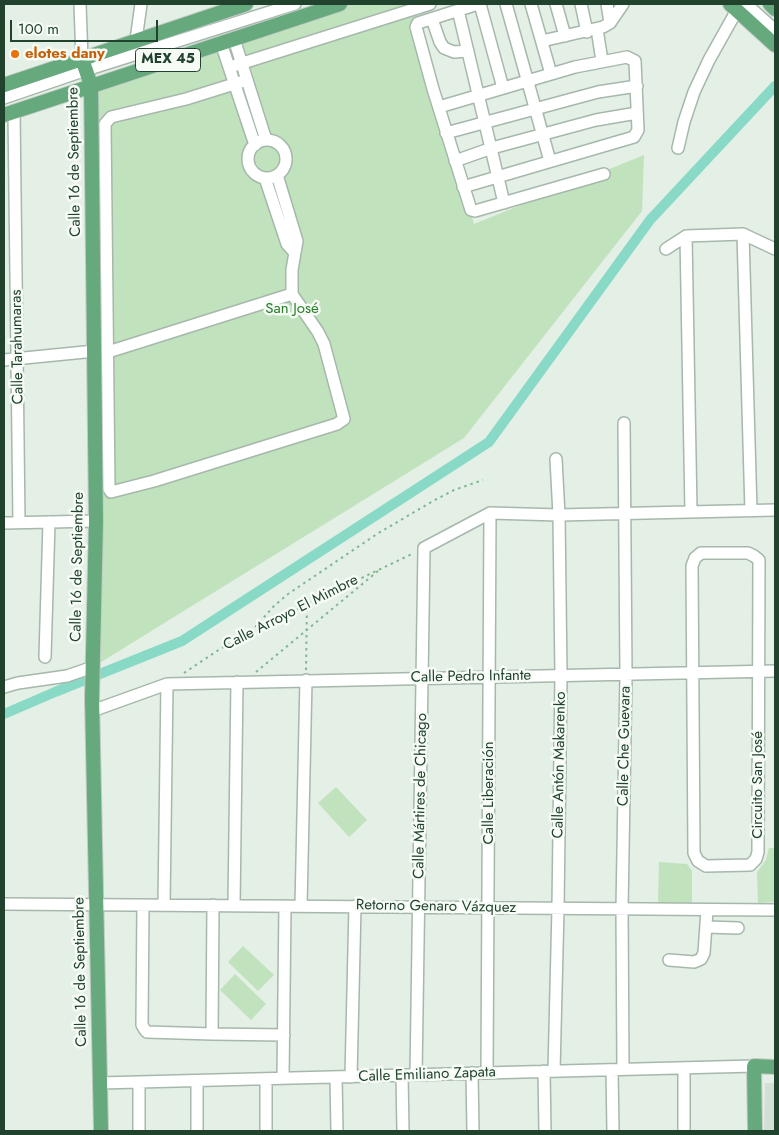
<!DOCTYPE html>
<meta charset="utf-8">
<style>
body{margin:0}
#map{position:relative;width:779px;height:1135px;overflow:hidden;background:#e4efe6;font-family:Jost,sans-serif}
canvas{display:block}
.frame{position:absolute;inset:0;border:5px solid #21432d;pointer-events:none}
.scale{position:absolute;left:10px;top:20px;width:148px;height:22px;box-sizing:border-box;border:2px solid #21432d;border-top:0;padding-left:6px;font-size:15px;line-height:18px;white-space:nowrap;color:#21432d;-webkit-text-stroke:4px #f6fbf6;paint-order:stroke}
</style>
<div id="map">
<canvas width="779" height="1135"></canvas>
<div class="frame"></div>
<div class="scale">100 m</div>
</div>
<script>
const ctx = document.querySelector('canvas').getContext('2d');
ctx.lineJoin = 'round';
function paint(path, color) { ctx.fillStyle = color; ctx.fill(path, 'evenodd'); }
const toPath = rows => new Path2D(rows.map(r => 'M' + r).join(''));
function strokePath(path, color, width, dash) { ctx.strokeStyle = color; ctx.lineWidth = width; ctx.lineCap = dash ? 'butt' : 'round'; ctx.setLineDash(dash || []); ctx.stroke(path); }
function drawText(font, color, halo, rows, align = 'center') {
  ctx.font = font + ' Jost,sans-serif'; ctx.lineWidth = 5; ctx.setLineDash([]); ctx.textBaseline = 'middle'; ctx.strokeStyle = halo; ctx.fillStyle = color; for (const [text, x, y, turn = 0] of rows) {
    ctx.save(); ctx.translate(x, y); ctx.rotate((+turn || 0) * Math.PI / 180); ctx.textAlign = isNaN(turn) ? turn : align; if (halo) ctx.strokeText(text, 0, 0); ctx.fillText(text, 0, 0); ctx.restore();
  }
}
const built = toPath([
 [765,1083,775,1083,775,1131,764,1131]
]);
const green = toPath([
 [340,4,413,4,474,224,644,155,642,211,464,438,93,667,91,85],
 [336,787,367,820,349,837,318,803],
 [769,848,775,848,775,902,758,903,757,872,766,860],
 [659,862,687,864,692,871,692,903,658,903],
 [243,946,274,975,258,991,228,962],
 [235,974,266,1004,251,1020,220,990]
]);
const canal = toPath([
 [4,714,55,692,182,641,489,442,650,220,775,86]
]);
const path = toPath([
 [251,632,274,606,288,594,377,534,433,501,454,490,483,480],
 [306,670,307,604],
 [256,672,378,571],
 [184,673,220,649,307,604,414,553]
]);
const minor = toPath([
 [80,4,82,59],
 [478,4,418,23,416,27,433,89,471,210,475,211,604,174],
 [480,4,503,88],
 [506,4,550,161],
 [531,4,551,74],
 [556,4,565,36],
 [581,4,587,32],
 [607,4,610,23],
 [746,4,775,30],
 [458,10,504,203],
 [432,19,440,42,444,48,454,52,468,51],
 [597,29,602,61],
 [234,39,266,140],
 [136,40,141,4],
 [542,41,603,27,610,23,623,4],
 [221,43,255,145],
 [230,67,430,4],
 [247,80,186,99,111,117,105,124,109,489,111,492,154,481,337,424,344,419,324,344,318,332,292,294,292,270,297,241,277,175],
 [4,98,86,70,295,4],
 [439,107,575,67,627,57,635,61,638,130,634,137,463,187],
 [14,111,19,522],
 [446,133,598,92,637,86],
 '248 159a19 19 0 1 1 38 0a19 19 0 1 1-38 0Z',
 [678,148,684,122,694,92,709,60,737,10],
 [455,161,492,148,596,120,637,113],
 [265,178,287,244,294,252],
 [743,234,751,511],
 [686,236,691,512],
 [666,249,686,236,743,234,775,249],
 [108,352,292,294],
 [4,360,95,351],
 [4,523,96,521],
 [701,553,748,553,754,556,759,560,758,852,756,859,750,865,706,866,698,861,694,853,692,566,695,558,701,553],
 [45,657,49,522],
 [4,687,18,683,67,676,93,667],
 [92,711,167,684,775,671],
 [4,904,775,910],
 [143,905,142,1025,145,1030,147,1032,212,1034,284,1035],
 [164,905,167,684],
 [234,905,237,682],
 [301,906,306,680],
 [706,927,738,928],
 [669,960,694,962,701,959,704,953,707,910],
 [212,1034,213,905],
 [684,1068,684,1131],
 [623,1069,622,909,626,675,624,423],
 [612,1070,613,1131],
 [544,1071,545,1131],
 [554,1071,558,908,561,676,559,515,556,459],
 [472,1073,473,1131],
 [487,1073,490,513],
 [402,1075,403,1131],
 [416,1075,424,548,490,513,559,515,775,510],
 [336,1077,337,1131],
 [351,1077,355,906],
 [283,1078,285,906],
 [266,1079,266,1131],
 [197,1081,197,1131],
 [139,1082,139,1131],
 [100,1083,754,1066]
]);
const major = toPath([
 [730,4,775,45],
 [770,4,775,9],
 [82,59,91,85,96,521,92,698,101,1131],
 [4,85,246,4],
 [4,115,340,4],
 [755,1131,754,1066,775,1067]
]);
const markers = [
 [15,54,5,"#e8710a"]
];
const shields = [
 [168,60,65]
];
const shieldNames = [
 ["MEX 45",168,60]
];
const foodNames = [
 ["elotes dany",25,54]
];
const streetNames = [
 ["Calle 16 de Septiembre",75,162,-91],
 ["Calle Tarahumaras",18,347,-91],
 ["Calle 16 de Septiembre",78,567,-89],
 ["Calle Arroyo El Mimbre",291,613,-27],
 ["Calle Pedro Infante",471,677,-1],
 ["Calle Che Guevara",625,746,-89],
 ["Calle Antón Makarenko",560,765,-89],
 ["Circuito San José",758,785,-90],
 ["Calle Liberación",489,793,-90],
 ["Calle Mártires de Chicago",421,796,-89],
 ["Retorno Genaro Vázquez",436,907,1],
 ["Calle 16 de Septiembre",81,972,-91],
 ["Calle Emiliano Zapata",427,1075,-2]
];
const parkNames = [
 ["San José",292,309]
];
paint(built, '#d2dfd4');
paint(green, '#c0e2bc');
strokePath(canal, '#88d9c6', 10);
strokePath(minor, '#a6b8ab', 14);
strokePath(major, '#c1cac4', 16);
strokePath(path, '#82b692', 2, [2.5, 4]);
strokePath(minor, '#fff', 11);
strokePath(major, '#65a97d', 14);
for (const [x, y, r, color] of markers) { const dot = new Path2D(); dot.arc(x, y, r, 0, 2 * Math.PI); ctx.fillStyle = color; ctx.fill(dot); strokePath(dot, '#f6fbf6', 2); }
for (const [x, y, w] of shields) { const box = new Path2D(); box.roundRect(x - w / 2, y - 11.5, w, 23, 4); ctx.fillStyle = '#f6fbf6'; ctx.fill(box); strokePath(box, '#21432d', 1); }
drawText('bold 14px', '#21432d', null, shieldNames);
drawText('bold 15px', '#c56008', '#f6fbf6', foodNames, 'left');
drawText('15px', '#21432d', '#f6fbf6', streetNames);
drawText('15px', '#277e28', '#f6fbf6', parkNames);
</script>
